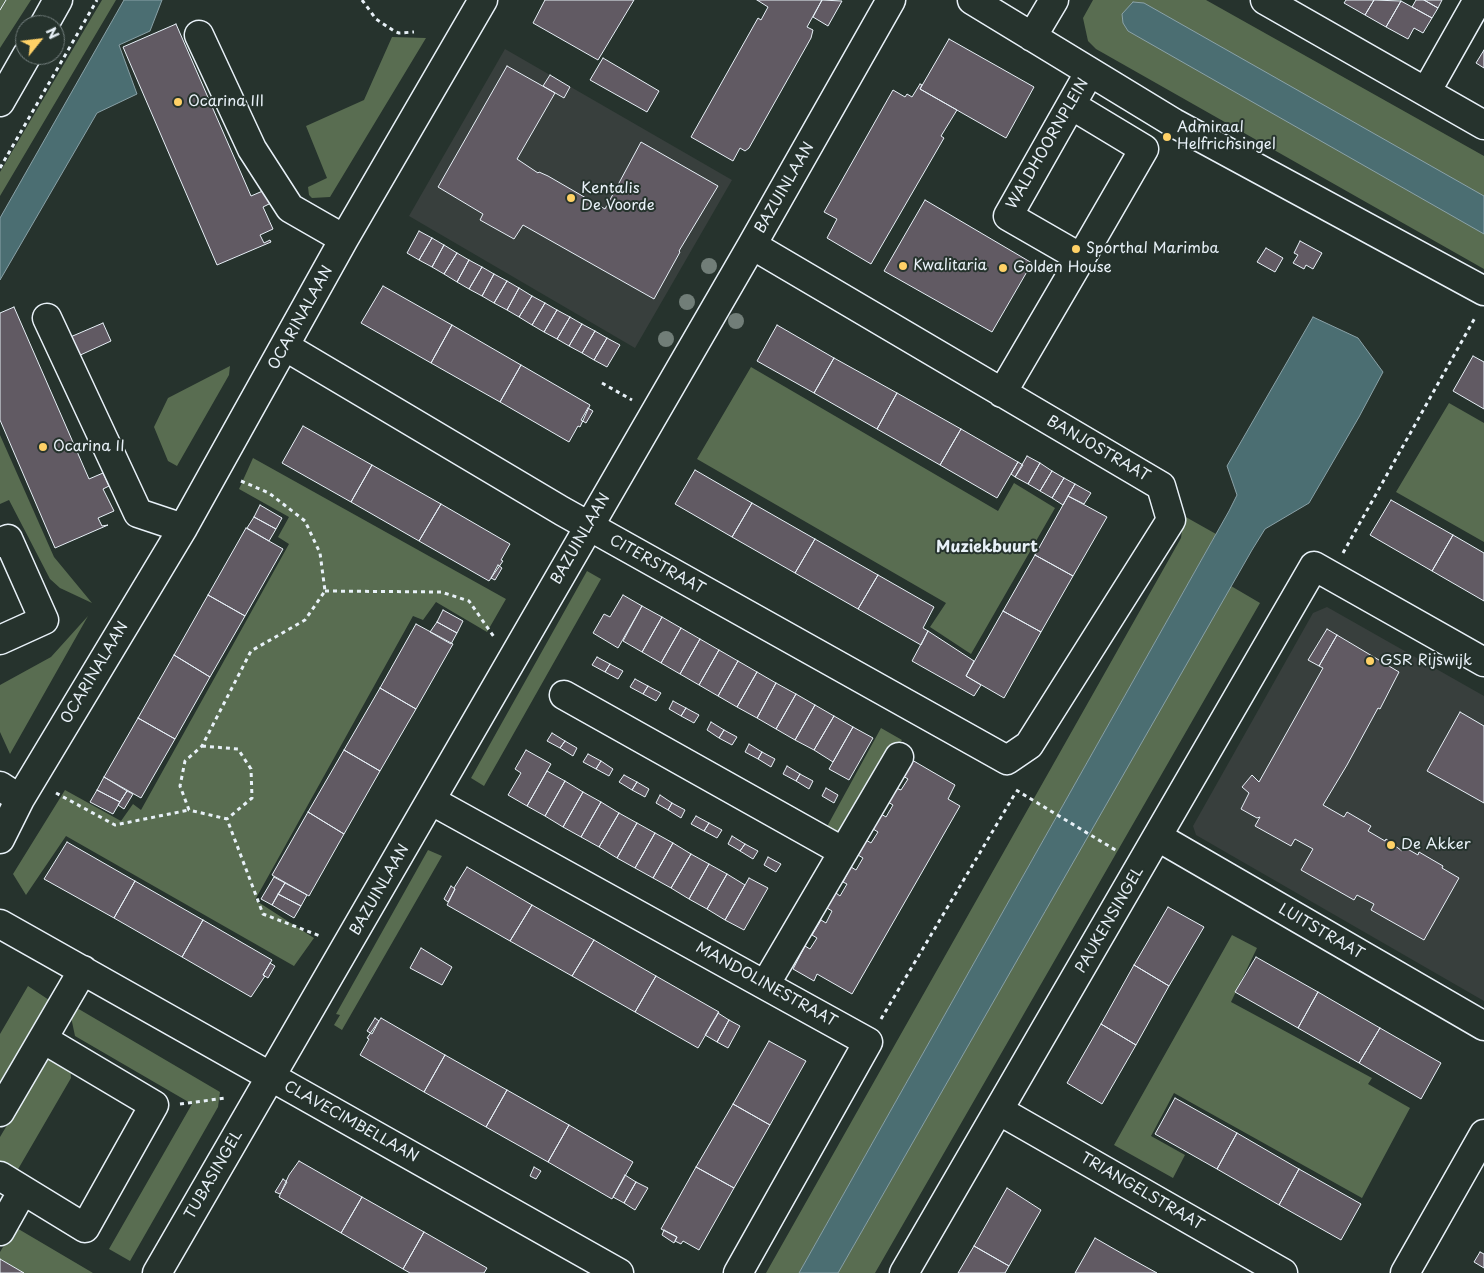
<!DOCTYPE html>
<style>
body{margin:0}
#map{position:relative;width:1484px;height:1273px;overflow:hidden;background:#26332d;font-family:"Playpen Sans",sans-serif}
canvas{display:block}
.north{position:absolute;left:15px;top:15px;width:50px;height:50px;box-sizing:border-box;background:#26332d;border:1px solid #747f7e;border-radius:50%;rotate:61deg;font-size:14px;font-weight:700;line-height:20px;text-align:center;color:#e8f1f8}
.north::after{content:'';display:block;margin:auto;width:18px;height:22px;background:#ffd166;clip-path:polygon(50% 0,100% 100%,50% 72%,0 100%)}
</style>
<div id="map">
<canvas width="1484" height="1273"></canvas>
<div class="north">N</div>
</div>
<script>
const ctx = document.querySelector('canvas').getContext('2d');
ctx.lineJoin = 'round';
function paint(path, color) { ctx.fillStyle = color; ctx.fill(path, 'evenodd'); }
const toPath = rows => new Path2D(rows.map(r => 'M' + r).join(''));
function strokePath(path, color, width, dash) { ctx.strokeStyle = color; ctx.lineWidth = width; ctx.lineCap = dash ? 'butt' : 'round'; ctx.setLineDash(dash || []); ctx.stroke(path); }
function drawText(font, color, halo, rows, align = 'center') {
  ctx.font = font + ' "Playpen Sans",sans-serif'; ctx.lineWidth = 4; ctx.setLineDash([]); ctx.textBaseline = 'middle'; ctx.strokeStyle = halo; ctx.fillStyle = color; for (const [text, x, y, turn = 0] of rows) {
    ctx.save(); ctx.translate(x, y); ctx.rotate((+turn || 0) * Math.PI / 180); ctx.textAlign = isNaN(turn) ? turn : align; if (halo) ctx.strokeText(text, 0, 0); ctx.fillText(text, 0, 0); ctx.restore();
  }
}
const built = toPath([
 [505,49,732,180,635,348,409,216],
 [1327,607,1484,696,1484,1001,1196,835,1193,826,1313,613]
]);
const green = toPath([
 [0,0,31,0,0,48],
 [102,0,116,0,0,196,0,172],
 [1093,0,1206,0,1484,156,1484,269,1096,49,1088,41,1083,18],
 [392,37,426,38,330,197,312,198,309,195,308,187,327,178,306,126,364,100],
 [230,366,229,375,177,466,168,461,154,427,168,398],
 [751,367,998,511,1014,483,1055,508,971,654,930,627,946,603,697,459],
 [1449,403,1484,423,1484,542,1396,492],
 [0,435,54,557,92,603,60,588,50,579,9,500,0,504],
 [253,458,506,599,487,632,436,602,423,620,413,616,255,900,314,938,294,966,66,836,26,895,13,874,65,790,121,821,133,804,141,810,289,544,278,537,289,517,239,489],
 [1184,516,1216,534,799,1273,766,1273,1181,538],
 [587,571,601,579,484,786,471,778],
 [1231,586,1260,603,875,1273,838,1273],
 [88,616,10,754,0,732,0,685,51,657],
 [881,728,902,740,844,843,824,832],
 [428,850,442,856,342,1030,334,1025,340,1015,336,1014],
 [1232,935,1257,948,1231,1002,1372,1078,1368,1084,1410,1108,1362,1198,1174,1093,1151,1136,1185,1155,1173,1178,1114,1145],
 [28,986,49,1000,43,1018,0,1094,0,1034],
 [77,1008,220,1092,218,1107,130,1261,109,1249,192,1104,75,1036,71,1017],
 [56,1058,70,1065,71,1078,17,1171,0,1161,0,1137,45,1061],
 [15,1227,93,1273,24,1273,0,1259,0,1252]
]);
const water = toPath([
 [124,0,162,0,150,31,119,45,137,94,97,113,0,280,0,218,124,0],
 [1133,2,1144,3,1484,196,1484,234,1128,31,1123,23,1122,14,1133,2],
 [1313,317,1358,338,1383,372,1359,417,1309,503,1265,529,1252,550,838,1273,799,1273,1229,511,1237,495,1227,466,1313,317]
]);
const building = toPath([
 [545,0,634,0,598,60,533,23,545,0],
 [757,0,822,0,807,27,813,30,811,38,749,148,745,151,740,148,733,161,691,137,758,18,761,20,768,7,757,0],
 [822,0,842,1,828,26,813,17,822,0],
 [1346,0,1374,0,1365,15,1344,3,1346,0],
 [1374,0,1401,1,1386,27,1365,15,1374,0],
 [1416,0,1424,0,1438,8,1432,18,1412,7,1416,0],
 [1424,0,1442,0,1438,8,1424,0],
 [1401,1,1432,18,1423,33,1414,28,1408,39,1386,27,1401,1],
 [176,24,251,196,265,190,271,203,263,207,273,229,260,235,264,243,270,240,271,242,217,265,123,47,176,24],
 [949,39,1034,87,1006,138,920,89,949,39],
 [1484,50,1484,68,1476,63,1484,50],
 [603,58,659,91,647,112,590,80,603,58],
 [507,66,555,93,517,159,538,173,539,172,548,176,605,209,641,142,718,186,679,251,680,252,654,299,523,225,514,239,480,220,483,214,438,187,507,66],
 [550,75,570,87,564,98,543,86,550,75],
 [920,84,922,85,920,89,957,110,941,136,944,138,871,264,827,238,837,219,824,212,893,90,905,97,907,94,912,97,920,84],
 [925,200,1032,263,992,332,884,271,925,200],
 [419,231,432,238,419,260,407,253,419,231],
 [432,238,444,245,432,267,419,260,432,238],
 [1300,241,1322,253,1313,269,1306,265,1304,269,1293,263,1298,255,1294,253,1300,241],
 [444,245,457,253,444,274,432,267,444,245],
 [1266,248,1283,258,1275,272,1257,262,1266,248],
 [457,253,469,260,457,282,444,274,457,253],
 [469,260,482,267,469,289,457,282,469,260],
 [482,267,494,274,482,296,469,289,482,267],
 [494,274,507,281,494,303,482,296,494,274],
 [507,281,519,288,507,310,494,303,507,281],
 [383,286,452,325,431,363,361,323,383,286],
 [519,288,532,296,519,317,507,310,519,288],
 [532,296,545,303,532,325,519,317,532,296],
 [545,303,557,310,544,332,532,325,545,303],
 [14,307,89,479,103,473,109,486,103,489,114,511,98,518,102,526,108,525,55,548,0,420,0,313,14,307],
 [557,310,570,317,557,339,544,332,557,310],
 [570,317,582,324,569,346,557,339,570,317],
 [103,323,111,341,76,357,68,338,103,323],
 [582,324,595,331,582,353,569,346,582,324],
 [452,325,521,365,500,402,431,363,452,325],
 [777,325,834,358,814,393,757,361,777,325],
 [595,331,607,338,594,360,582,353,595,331],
 [607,338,620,345,607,367,594,360,607,338],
 [1473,356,1484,362,1484,409,1453,391,1473,356],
 [834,358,897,393,877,429,814,393,834,358],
 [521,365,590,405,580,427,578,426,569,442,500,402,521,365],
 [897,393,961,429,940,465,877,429,897,393],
 [588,408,593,411,586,423,581,420,588,408],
 [303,426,372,465,351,502,282,463,303,426],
 [961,429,1018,462,997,498,940,465,961,429],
 [1027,456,1040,463,1028,484,1015,477,1027,456],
 [1018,462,1023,465,1015,477,1011,474,1018,462],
 [1040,463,1052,471,1040,491,1028,484,1040,463],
 [372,465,441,504,419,541,351,502,372,465],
 [695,470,752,503,732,537,675,504,695,470],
 [1052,471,1064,478,1052,498,1040,491,1052,471],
 [1064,478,1075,484,1063,505,1052,498,1064,478],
 [1075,484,1091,493,1084,504,1068,496,1075,484],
 [1068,496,1107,517,1073,576,1035,555,1068,496],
 [1391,500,1453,535,1432,571,1370,535,1391,500],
 [752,503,815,539,795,573,732,537,752,503],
 [441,504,510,544,501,560,503,561,489,581,419,541,441,504],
 [260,505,282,518,276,529,254,517,260,505],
 [254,517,276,529,269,541,247,528,254,517],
 [246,528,283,549,245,616,208,595,246,528],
 [1453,535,1484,553,1484,601,1432,571,1453,535],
 [815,539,878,575,858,609,795,573,815,539],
 [1035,555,1073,576,1041,632,1003,611,1035,555],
 [498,565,502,568,495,580,491,578,498,565],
 [878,575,934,607,923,628,928,631,921,645,858,609,878,575],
 [208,595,245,616,210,677,174,655,208,595],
 [623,595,642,606,618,648,593,633,604,614,610,617,623,595],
 [642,606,662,617,642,652,623,641,642,606],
 [443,610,463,621,457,633,437,622,443,610],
 [1003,611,1041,632,1004,698,966,676,1003,611],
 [662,617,681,628,661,663,642,652,662,617],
 [437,622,457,633,451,644,430,632,437,622],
 [416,624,453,644,416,709,380,688,416,624],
 [681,628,700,639,680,674,661,663,681,628],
 [1327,629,1337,635,1319,666,1308,660,1327,629],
 [928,631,974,661,966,676,981,685,974,696,912,661,928,631],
 [1337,635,1399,672,1380,709,1378,708,1347,765,1323,805,1344,817,1347,812,1371,826,1368,831,1385,841,1386,839,1402,851,1404,847,1418,855,1419,852,1443,866,1442,868,1459,878,1424,940,1371,910,1374,904,1357,895,1354,900,1301,870,1313,849,1295,839,1291,846,1255,826,1260,817,1257,818,1241,809,1249,793,1242,787,1252,775,1259,782,1323,668,1319,666,1337,635],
 [700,639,719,650,699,685,680,674,700,639],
 [719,650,738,661,718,696,699,685,719,650],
 [174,655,210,677,175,739,138,718,174,655],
 [597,657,610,664,605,672,592,665,597,657],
 [738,661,757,672,737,707,718,696,738,661],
 [610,664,623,671,618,679,605,672,610,664],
 [757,672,776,683,757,718,737,707,757,672],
 [635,679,648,686,643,694,630,687,635,679],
 [776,683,796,694,776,729,757,718,776,683],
 [648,686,661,693,656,701,643,694,648,686],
 [380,688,416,709,380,771,344,750,380,688],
 [796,694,815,705,795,740,776,729,796,694],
 [673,701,686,708,681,716,669,709,673,701],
 [815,705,834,716,814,750,795,740,815,705],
 [686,708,699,715,694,723,681,716,686,708],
 [1460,712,1484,726,1484,803,1427,771,1460,712],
 [834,716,853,727,833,762,814,750,834,716],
 [138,718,175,739,141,798,104,777,138,718],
 [711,722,724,730,719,738,707,730,711,722],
 [853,727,873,738,849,780,829,769,853,727],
 [724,730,737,737,732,745,719,738,724,730],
 [552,733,565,741,560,748,547,741,552,733],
 [565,741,577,748,573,756,560,748,565,741],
 [749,744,762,752,758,759,745,752,749,744],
 [344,750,380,771,344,834,308,812,344,750],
 [526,750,551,764,527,806,508,795,521,773,515,769,526,750],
 [762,752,775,759,771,767,758,759,762,752],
 [588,754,601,761,596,769,583,762,588,754],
 [912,760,955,785,948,799,960,806,852,994,817,974,814,981,793,969,805,946,810,949,817,938,812,935,821,920,826,923,832,911,827,908,836,893,840,896,847,884,843,882,851,867,856,870,863,858,858,855,866,840,871,843,878,832,873,829,881,814,886,817,893,805,888,802,896,788,901,790,908,779,903,776,912,760],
 [601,761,613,769,609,776,596,769,601,761],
 [787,766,800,774,796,781,783,774,787,766],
 [547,771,565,781,545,816,527,806,547,771],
 [800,774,813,781,809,789,796,781,800,774],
 [624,775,637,782,632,790,619,782,624,775],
 [104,777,127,791,120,802,97,790,104,777],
 [565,781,583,792,563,827,545,816,565,781],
 [637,782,649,789,645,797,632,790,637,782],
 [826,788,838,795,834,803,822,796,826,788],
 [97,790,120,802,113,814,90,802,97,790],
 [127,791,133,794,124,809,118,805,127,791],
 [583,792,601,802,581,837,563,827,583,792],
 [660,795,672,803,668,810,656,803,660,795],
 [601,802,619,813,599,847,581,837,601,802],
 [672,803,685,810,681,818,668,810,672,803],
 [308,812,344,834,309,896,272,875,308,812],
 [619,813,637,823,617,858,599,847,619,813],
 [696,816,709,823,704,831,691,824,696,816],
 [637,823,655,833,635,868,617,858,637,823],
 [709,823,722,830,717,838,704,831,709,823],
 [655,833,673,843,653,878,635,868,655,833],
 [732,836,745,844,740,851,728,844,732,836],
 [67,842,135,881,114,918,44,879,67,842],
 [673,843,691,854,671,888,653,878,673,843],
 [745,844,758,851,753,859,740,851,745,844],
 [691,854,709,864,689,899,671,888,691,854],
 [768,857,781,864,776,872,764,865,768,857],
 [709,864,727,874,707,909,689,899,709,864],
 [467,867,532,905,510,941,447,905,455,889,454,888,467,867],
 [727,874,745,885,725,920,707,909,727,874],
 [274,877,285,883,272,905,261,899,274,877],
 [749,878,768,888,744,930,725,920,749,878],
 [135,881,203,920,182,957,114,918,135,881],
 [285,883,307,895,301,906,278,894,285,883],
 [451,886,455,889,448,902,444,899,451,886],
 [278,894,301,906,294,918,272,905,278,894],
 [532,905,594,940,572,976,510,941,532,905],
 [1168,907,1204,927,1169,986,1134,965,1168,907],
 [203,920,272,960,263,975,265,976,251,997,182,957,203,920],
 [594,940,656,976,635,1012,572,976,594,940],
 [421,948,452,967,442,985,410,968,421,948],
 [1256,957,1318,992,1298,1028,1235,992,1256,957],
 [270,963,275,966,268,978,263,975,270,963],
 [1134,965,1169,986,1136,1045,1101,1024,1134,965],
 [656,976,719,1012,698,1048,635,1012,656,976],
 [1318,992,1380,1028,1359,1063,1298,1028,1318,992],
 [718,1013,729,1020,717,1042,705,1035,718,1013],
 [375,1018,379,1021,372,1034,367,1031,375,1018],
 [381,1018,445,1055,424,1092,360,1055,369,1039,367,1038,381,1018],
 [729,1020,740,1026,728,1048,717,1042,729,1020],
 [1101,1024,1136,1045,1102,1104,1067,1083,1101,1024],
 [1380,1028,1441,1063,1421,1099,1359,1063,1380,1028],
 [769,1041,806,1061,770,1125,733,1104,769,1041],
 [445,1055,507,1090,486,1127,424,1092,445,1055],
 [507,1090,569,1125,548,1162,486,1127,507,1090],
 [1175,1098,1237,1133,1217,1169,1155,1134,1175,1098],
 [733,1104,770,1125,734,1188,696,1167,733,1104],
 [569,1125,633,1162,612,1199,548,1162,569,1125],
 [1237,1133,1299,1169,1279,1205,1217,1169,1237,1133],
 [299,1161,362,1197,341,1233,279,1197,289,1175,299,1161],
 [534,1167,541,1171,536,1179,530,1176,534,1167],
 [696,1167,734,1188,699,1250,683,1241,681,1244,675,1241,677,1237,661,1229,696,1167],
 [1299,1169,1361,1204,1341,1240,1279,1205,1299,1169],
 [625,1175,636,1182,624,1203,613,1197,625,1175],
 [283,1179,287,1182,280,1194,275,1192,283,1179],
 [636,1182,648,1188,635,1210,624,1203,636,1182],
 [1007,1188,1041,1210,1009,1266,974,1246,1007,1188],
 [362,1197,424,1232,403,1269,341,1233,362,1197],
 [664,1230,677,1237,674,1243,662,1235,664,1230],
 [424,1232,487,1268,484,1273,410,1273,403,1269,424,1232],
 [1095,1238,1128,1257,1157,1273,1075,1273,1095,1238],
 [974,1246,1009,1266,1005,1273,958,1273,974,1246],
 [1480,1252,1484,1254,1484,1268,1474,1262,1480,1252],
 [0,1259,24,1273,0,1273,0,1259]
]);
const path = toPath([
 [362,0,376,19,394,31,399,33,414,32],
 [0,168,97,0],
 [602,383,632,400],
 [241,481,269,493,305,521,320,553,325,591,305,620,251,651,202,746,185,761,180,786,189,810,227,819,263,914,320,936],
 [1343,553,1476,316],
 [325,591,441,592,469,601,494,637],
 [202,746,238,749,251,769,252,798,227,819],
 [1016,790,1117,851],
 [56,793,115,825,189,810],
 [881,1019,1016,792],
 [180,1104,226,1098]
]);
const minor = toPath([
 [972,0,1174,123,1484,291],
 [1265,0,1484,125],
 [199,35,252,149,290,208,344,239],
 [1032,37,1054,0],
 [1426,92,1478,0],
 [1071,105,1144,149,1081,258],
 [47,318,138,513,183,528],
 [286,347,562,511,1007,760,1029,745,1171,520,1161,486,752,245],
 [1002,393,1081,258,1008,216,1089,73],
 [0,543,8,539,44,620,0,640],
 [564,695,842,851],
 [0,786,20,799],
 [432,801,868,1042,738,1273],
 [1158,837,1484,1026],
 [0,839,20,799,183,528,344,239,483,0],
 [0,924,619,1273],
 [765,985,899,757],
 [1000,1111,1283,1273],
 [0,1112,83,970],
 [0,1176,85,1228,154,1105,43,1039],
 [0,1231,23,1190],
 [157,1273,752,245,891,0],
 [904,1273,1314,566,1484,662],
 [1405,1273,1484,1134]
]);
const major = toPath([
 [44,25,58,0],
 [0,102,27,55]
]);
const tram = toPath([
 [0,10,6,0]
]);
const trees = [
 [709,266],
 [687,302],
 [736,321],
 [666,339]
];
const markers = [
 [178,102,5,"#ffd166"],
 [1167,137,5,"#ffd166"],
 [571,198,5,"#ffd166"],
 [1076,249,5,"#ffd166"],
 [903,266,5,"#ffd166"],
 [1003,268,5,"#ffd166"],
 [43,447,5,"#ffd166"],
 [1370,661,5,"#ffd166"],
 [1391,845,5,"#ffd166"]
];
const poiNames = [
 ["Ocarina III",188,102],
 ["Admiraal",1177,128],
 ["Helfrichsingel",1177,145],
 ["Kentalis",581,189],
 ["De Voorde",581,206],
 ["Sporthal Marimba",1086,249],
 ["Kwalitaria",913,266],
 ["Golden House",1013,268],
 ["Ocarina II",53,447],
 ["GSR Rijswijk",1380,661],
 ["De Akker",1401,845]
];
const streetNames = [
 ["WALDHOORNPLEIN",1048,144,-60],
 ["BAZUINLAAN",785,188,-60],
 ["OCARINALAAN",301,318,-61],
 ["BANJOSTRAAT",1098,449,30],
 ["BAZUINLAAN",581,539,-60],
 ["CITERSTRAAT",657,565,29],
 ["OCARINALAAN",95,673,-59],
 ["BAZUINLAAN",380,890,-60],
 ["PAUKENSINGEL",1110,920,-60],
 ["LUITSTRAAT",1321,932,30],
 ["MANDOLINESTRAAT",766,985,29],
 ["CLAVECIMBELLAAN",351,1122,29],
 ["TUBASINGEL",214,1175,-60],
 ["TRIANGELSTRAAT",1142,1192,30]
];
const neighbourhoodNames = [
 ["Muziekbuurt",987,548]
];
paint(built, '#383f3d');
paint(green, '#596d51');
paint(water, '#4b6e72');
strokePath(water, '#8aa2a8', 1);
paint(building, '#615a63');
strokePath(building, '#e8f1f8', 1);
strokePath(minor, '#e8f1f8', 31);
strokePath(major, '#e8f1f8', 31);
strokePath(path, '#e8f1f8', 3, [4, 4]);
strokePath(minor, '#26332d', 28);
strokePath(major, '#26332d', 28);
strokePath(tram, '#e8f1f8', 1);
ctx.fillStyle = '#717e78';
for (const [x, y] of trees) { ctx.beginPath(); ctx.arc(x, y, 8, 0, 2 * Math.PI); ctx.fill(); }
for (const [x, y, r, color] of markers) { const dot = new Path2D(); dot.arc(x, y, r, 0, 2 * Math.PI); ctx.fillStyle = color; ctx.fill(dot); strokePath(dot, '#26332d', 2); }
drawText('15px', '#e8f1f8', '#26332d', poiNames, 'left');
drawText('15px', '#e8f1f8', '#26332d', streetNames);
drawText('bold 16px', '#e8f1f8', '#26332d', neighbourhoodNames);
</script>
